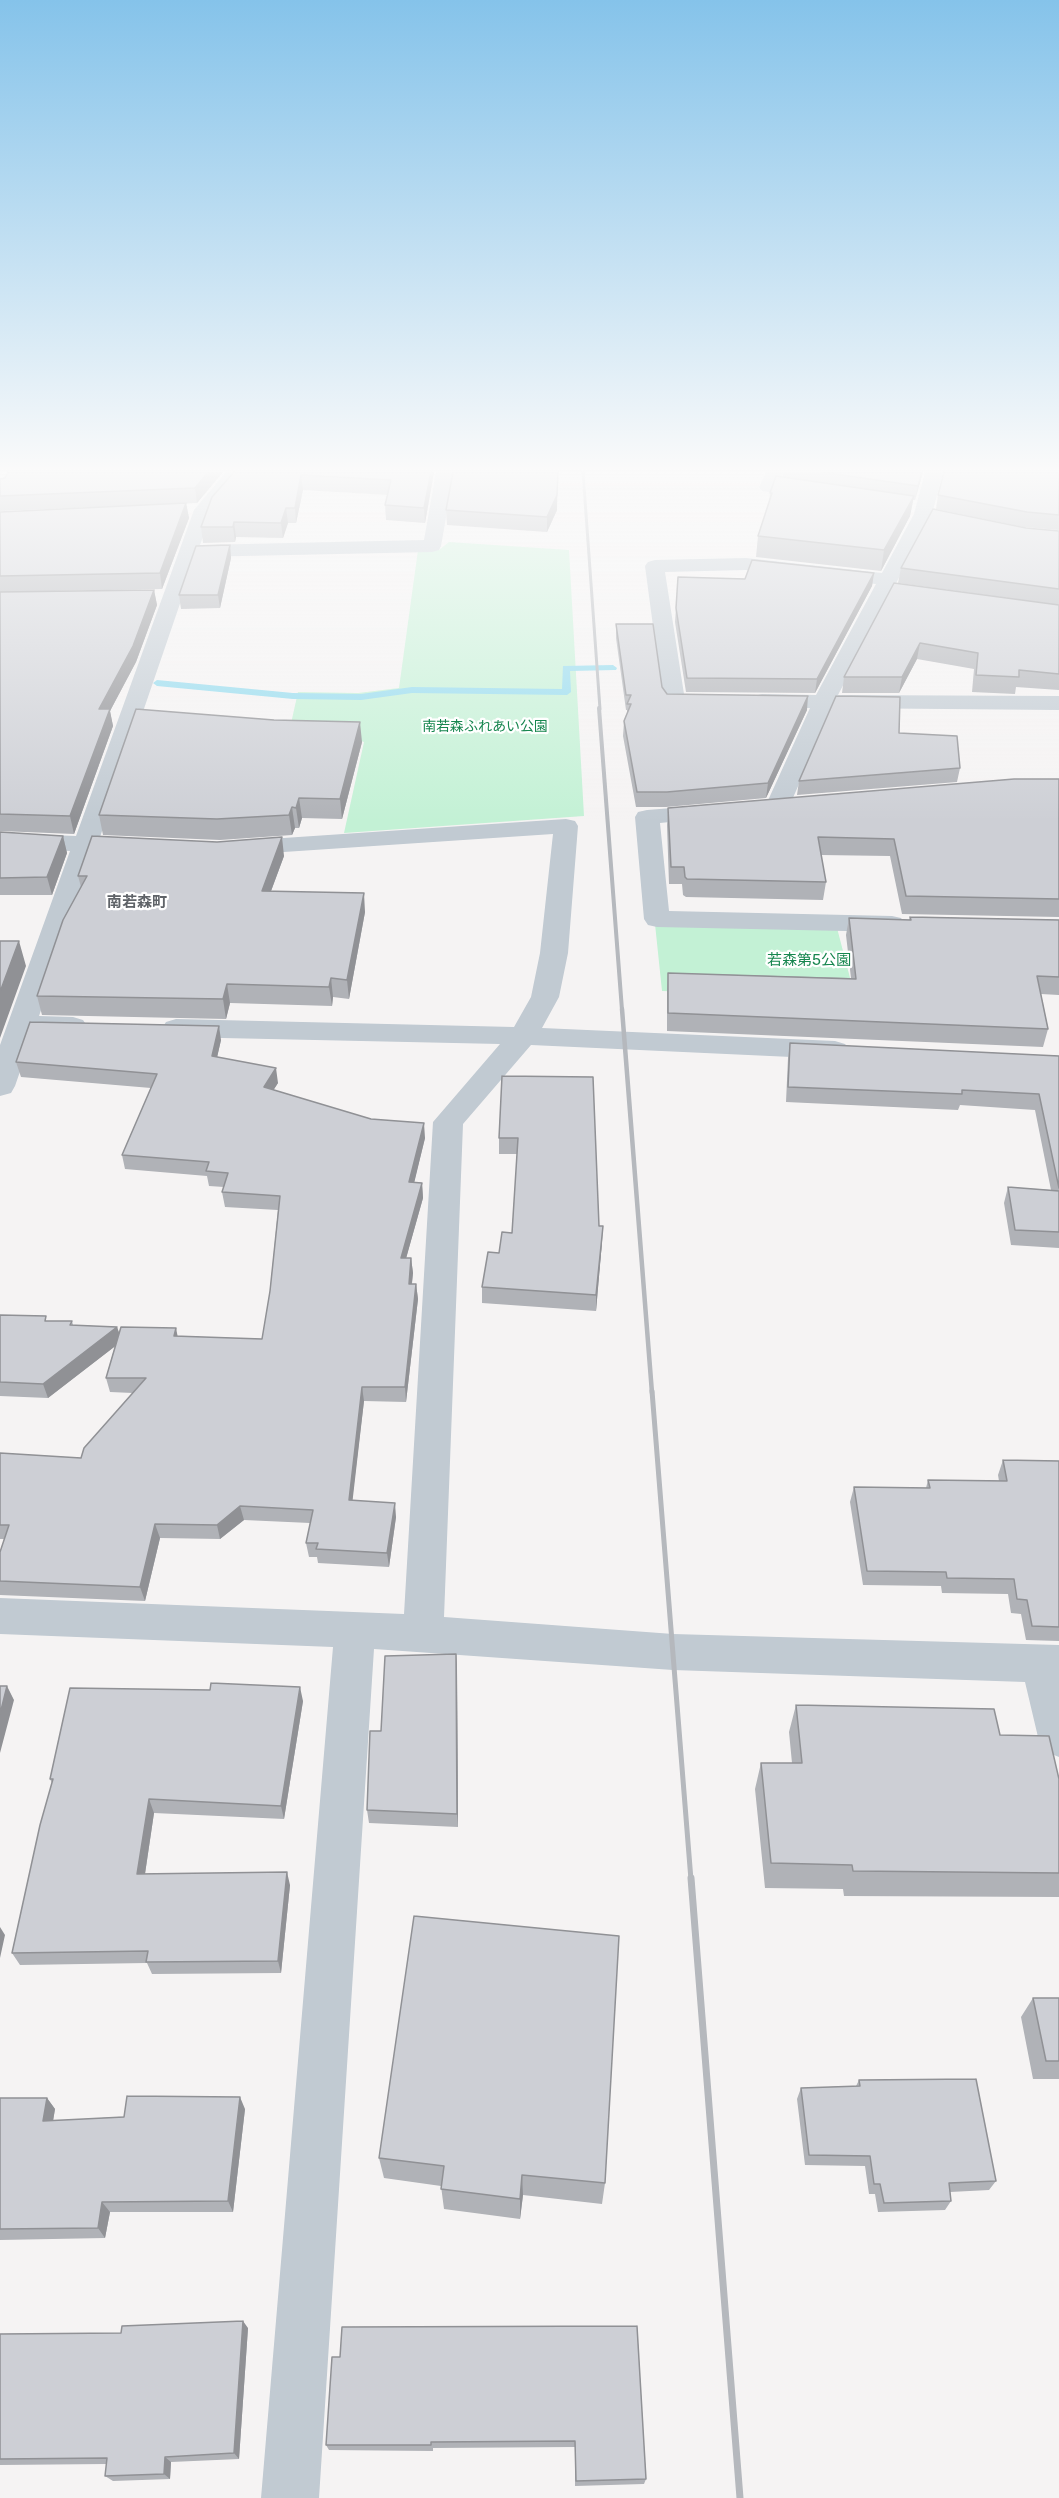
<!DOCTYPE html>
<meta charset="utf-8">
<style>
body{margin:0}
canvas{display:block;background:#f5f3f3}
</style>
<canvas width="1059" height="2498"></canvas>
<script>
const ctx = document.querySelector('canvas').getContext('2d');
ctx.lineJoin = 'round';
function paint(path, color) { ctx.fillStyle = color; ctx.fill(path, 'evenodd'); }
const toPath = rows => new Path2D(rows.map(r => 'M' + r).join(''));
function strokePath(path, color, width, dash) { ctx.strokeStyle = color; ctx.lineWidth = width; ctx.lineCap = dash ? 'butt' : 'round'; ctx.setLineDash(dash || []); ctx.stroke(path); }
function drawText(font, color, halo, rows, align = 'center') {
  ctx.font = font + ' Rubik,"Noto Sans JP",sans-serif'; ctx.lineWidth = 4.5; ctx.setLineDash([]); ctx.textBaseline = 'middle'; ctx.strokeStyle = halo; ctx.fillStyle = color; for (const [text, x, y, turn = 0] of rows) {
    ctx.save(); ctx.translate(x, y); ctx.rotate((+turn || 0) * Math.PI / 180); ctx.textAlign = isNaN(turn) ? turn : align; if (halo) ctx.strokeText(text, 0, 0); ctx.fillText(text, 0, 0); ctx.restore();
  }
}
const green = toPath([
 [449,542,569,550,584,816,344,833,364,742,347,736,288,737,298,692,358,693,399,688,418,550,439,550],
 [655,924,837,928,855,997,662,991]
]);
const stream = toPath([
 [613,665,617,668,616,670,570,671,571,692,567,695,412,693,361,700,293,699,157,686,153,683,157,680,293,693,361,694,412,687,562,689,563,666,613,665]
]);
const minor = toPath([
 [226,472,245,472,212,511,200,545,424,540,436,472,454,472,441,546,439,550,432,552,196,557,100,837,133,839,142,841,145,846,142,851,133,853,95,852,39,1016,73,1017,83,1020,87,1026,83,1032,73,1035,33,1034,15,1086,11,1093,0,1096,0,1045,70,851,0,847,0,833,76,836,194,510,226,472],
 [766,472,784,472,779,483,817,489,823,490,826,494,823,498,817,499,762,491,759,487,766,472],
 [925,472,943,472,932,514,838,695,1059,696,1059,710,832,708,789,807,786,812,777,814,768,812,765,807,810,708,762,708,754,706,751,701,754,696,762,694,816,695,876,584,746,570,665,572,684,694,710,694,718,696,721,701,718,706,710,708,674,708,666,706,663,701,645,566,648,562,655,560,746,558,882,573,914,514,925,472],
 [710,805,719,807,722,812,719,817,660,823,669,911,892,916,901,918,905,924,901,930,892,932,657,927,648,925,644,919,635,817,638,812,647,810,710,805],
 [566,819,575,821,578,826,568,953,559,997,542,1028,835,1041,845,1044,850,1050,845,1056,835,1059,531,1045,463,1124,444,1617,673,1634,1059,1645,1059,1757,1044,1751,1038,1737,1025,1682,673,1670,374,1649,319,2498,261,2498,333,1647,0,1634,0,1598,404,1614,433,1122,500,1044,176,1037,166,1034,162,1028,166,1022,176,1019,514,1027,531,997,540,953,553,834,239,855,230,853,227,848,230,843,239,841,566,819]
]);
const railFar4 = toPath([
 [583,472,600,709]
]);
const railFar3 = toPath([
 [599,708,622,1010]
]);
const railFar2 = toPath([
 [622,1009,652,1393]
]);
const railFar1 = toPath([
 [652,1391,691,1880]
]);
const rail = toPath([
 [691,1878,740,2498]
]);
const wall = toPath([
 [8,472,223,472,197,503,0,511,0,479,5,478],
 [234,472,434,472,425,523,386,520,385,505,388,495,303,490,296,523,288,523,283,538,236,537,235,542,203,543,201,527],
 [558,472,557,510,547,532,447,525,446,510],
 [783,472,923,472,915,500,913,500,910,516,881,571,756,557,758,536,769,504,770,493,783,476],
 [1059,472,1059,530,1023,527,936,509,938,495],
 [186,503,189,518,162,589,0,592,0,512],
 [1026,528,1059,531,1059,605,898,583,901,568],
 [230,545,231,558,220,608,181,609,179,595],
 [874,573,872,586,815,693,686,692,675,622,678,577,745,579],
 [894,583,1059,605,1059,690,1016,687,1015,694,972,692,974,669,917,659,899,693,842,693,844,677],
 [154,590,157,605,136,662,110,711,113,726,74,834,0,831,0,592],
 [616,624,667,694,807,710,766,798,666,807,636,807,623,736,624,721,627,714,627,710,626,710,616,638],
 [362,742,342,819,302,818,299,828,295,828,292,835,220,840,103,835,99,815],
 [960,768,957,782,797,795,799,781],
 [1059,779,1059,917,902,914,890,856,821,855,826,882,823,900,686,897,683,895,682,884,669,884,667,825,668,808],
 [0,832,63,836,67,853,52,895,0,895],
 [284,856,271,891,365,912,349,999,333,997,332,1006,230,1003,226,1019,42,1015,37,996,81,887,78,876],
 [910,917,1059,920,1059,995,1041,994,1048,1029,1043,1047,667,1031,667,991,668,973,851,978,846,935,849,918,909,920],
 [221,1040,217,1057,278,1083,273,1090,425,1138,414,1182,422,1183,423,1198,406,1258,411,1258,413,1273,412,1284,416,1284,418,1299,406,1402,364,1401,352,1500,396,1517,389,1567,318,1563,317,1557,309,1557,306,1543,310,1523,244,1520,220,1539,160,1538,145,1601,0,1595,0,1552,4,1539,0,1539,0,1453,81,1458,133,1393,110,1392,106,1378,115,1346,48,1398,0,1396,0,1315,47,1321,72,1321,73,1325,117,1327,119,1333,178,1336,262,1339,270,1291,278,1210,225,1207,222,1192,224,1187,209,1186,207,1176,125,1169,122,1155,151,1088,21,1077,16,1062],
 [790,1043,1059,1056,1059,1248,1011,1245,1004,1203,1008,1187,1051,1190,1035,1110,960,1105,958,1110,786,1102,788,1058],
 [502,1076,599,1226,602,1242,596,1311,482,1303,482,1287,512,1233,517,1154,499,1154,499,1138],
 [1003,1460,1059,1461,1059,1641,1026,1640,1021,1614,1011,1613,1008,1594,942,1593,941,1586,863,1585,850,1502,854,1487,926,1488,928,1480,999,1481,998,1475],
 [456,1654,457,1668,458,1827,369,1823,367,1810,381,1731],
 [210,1690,303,1701,284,1819,154,1813,145,1874,290,1885,281,1973,152,1974,147,1963,20,1965,12,1953,52,1783,50,1779],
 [796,1705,1000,1735,1059,1779,1059,1897,844,1896,843,1889,765,1888,755,1789,761,1763,792,1763,789,1732],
 [1033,1998,1059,1998,1059,2079,1033,2079,1021,2017],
 [859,2080,996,2181,989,2190,950,2192,951,2201,945,2210,878,2212,875,2194,869,2194,865,2166,805,2165,797,2099,801,2088,856,2086],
 [0,2098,47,2098,55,2109,53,2121,245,2109,233,2212,110,2212,105,2238,0,2240],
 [379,2158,605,2183,602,2204,523,2195,520,2219,444,2209,441,2186,384,2178],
 [637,2326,646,2479,644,2484,575,2486,575,2447,433,2448,433,2451,329,2450,326,2445,340,2357],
 [248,2328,239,2459,171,2462,170,2479,113,2481,105,2476,107,2464,0,2465,0,2334,121,2333]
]);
const shadedWall = toPath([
 [208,472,223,472,197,503,195,488],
 [431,472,434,472,425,523,424,508],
 [922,472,923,472,915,500,918,486],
 [301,475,303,490,296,523,295,508],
 [557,495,557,510,547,532,547,517],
 [914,496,910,516,881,571,884,550],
 [186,503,189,518,162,589,160,573],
 [286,508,288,523,283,538,281,523],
 [234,522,236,537,235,542,233,527],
 [230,545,231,558,220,608,218,595],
 [874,573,872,586,815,693,817,679],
 [154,590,157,605,136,662,110,711,113,726,74,834,70,816,99,709],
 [920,643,917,659,899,693,902,677],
 [808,696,807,710,766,798,768,783],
 [360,722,362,742,342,819,340,799],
 [299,798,302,818,299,828,296,808],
 [292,807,295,828,292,835,289,815],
 [63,836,67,853,52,895,47,877],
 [282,837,284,856,264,910,262,891],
 [364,893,365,912,349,999,347,980],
 [19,941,26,966,0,1038,0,992],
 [331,978,333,997,332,1006,329,987],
 [227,984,230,1003,226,1019,223,999],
 [219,1026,221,1040,214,1071,212,1056],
 [276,1068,278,1083,266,1102,264,1087],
 [424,1123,425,1138,411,1196,409,1182],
 [422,1183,423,1198,402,1273,401,1258],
 [603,1226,602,1242,596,1311,596,1295],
 [411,1258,413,1273,410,1299,409,1284],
 [416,1284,418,1299,406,1402,405,1387],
 [117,1327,122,1341,48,1398,43,1384],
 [176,1328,179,1343,174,1336],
 [362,1387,364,1401,351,1514,349,1500],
 [395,1503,396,1517,389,1567,387,1553],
 [240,1506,244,1520,220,1539,217,1525],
 [155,1524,160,1538,145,1601,140,1587],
 [456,1654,457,1668,458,1827,457,1814],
 [7,1686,14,1700,0,1753,0,1714],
 [300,1687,303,1701,284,1819,281,1806],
 [149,1799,154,1813,143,1887,137,1874],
 [287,1872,290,1885,281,1973,278,1961],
 [0,1927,5,1935,0,1958],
 [240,2097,245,2109,233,2212,228,2201],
 [47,2098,55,2109,51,2133,43,2121],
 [522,2175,523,2195,520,2219,520,2199],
 [102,2202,110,2212,105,2238,98,2228],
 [243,2321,248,2328,239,2459,234,2453],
 [165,2457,171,2462,170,2479,164,2474]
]);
const building = toPath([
 [8,472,208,472,195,488,0,496,0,479,5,478,8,472],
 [234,472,431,472,424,508,385,505,391,480,301,475,295,508,286,508,281,523,234,522,233,527,201,527,212,497,234,472],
 [453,472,558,472,557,495,547,517,446,510,453,472],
 [821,472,922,472,918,486,821,472],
 [944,472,1059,472,1059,515,1027,512,938,495,944,472],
 [776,476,914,496,884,550,758,536,772,493,770,493,776,476],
 [186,503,160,573,0,576,0,512,186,503],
 [933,509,1026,528,1059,531,1059,589,901,568,933,509],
 [230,545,218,595,179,595,196,546,230,545],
 [752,560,874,573,817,679,687,678,676,608,678,577,745,579,752,560],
 [894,583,1059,605,1059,674,1019,670,1019,677,976,675,978,653,920,643,902,677,844,677,894,583],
 [154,590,133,646,99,709,110,709,70,816,0,814,0,592,154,590],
 [616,624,653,624,662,687,667,694,808,696,768,783,667,792,637,792,624,721,631,704,627,704,631,695,626,695,616,624],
 [836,696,900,697,899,733,957,736,960,768,799,781,836,696],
 [136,709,274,720,360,722,340,799,299,798,296,808,292,807,289,815,217,819,99,815,136,709],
 [1014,779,1059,779,1059,899,906,896,894,839,818,837,826,882,687,879,685,877,684,867,671,867,668,808,1014,779],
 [0,832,63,836,47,877,0,878,0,832],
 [92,836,217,842,282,837,262,891,364,893,347,980,331,978,329,987,227,984,223,999,37,996,63,920,87,876,78,876,92,836],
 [910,917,1059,920,1059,977,1037,976,1048,1029,668,1013,668,973,856,979,849,918,911,920,910,917],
 [0,941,19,941,0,992,0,941],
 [30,1022,219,1026,212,1056,276,1068,264,1087,371,1119,424,1123,409,1182,422,1183,401,1258,411,1258,409,1284,416,1284,405,1387,362,1387,349,1500,395,1503,387,1553,316,1549,318,1543,306,1543,313,1510,240,1506,217,1525,155,1524,140,1587,0,1581,0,1552,9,1525,0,1525,0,1453,81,1458,84,1448,146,1378,106,1378,121,1327,176,1328,174,1336,262,1339,270,1291,280,1196,222,1192,228,1173,206,1171,209,1162,122,1155,157,1074,16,1062,30,1022],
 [790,1043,1059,1056,1059,1188,1039,1094,962,1090,962,1094,788,1087,790,1043],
 [502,1076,593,1077,599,1226,603,1226,596,1295,482,1287,488,1252,499,1253,502,1232,512,1233,518,1138,499,1138,502,1076],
 [1008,1187,1059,1191,1059,1232,1015,1230,1008,1187],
 [0,1315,46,1316,45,1321,72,1321,70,1325,117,1327,43,1384,0,1382,0,1315],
 [1003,1460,1059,1461,1059,1627,1032,1626,1027,1600,1017,1599,1014,1579,947,1578,946,1572,867,1571,854,1487,930,1488,928,1480,1007,1481,1003,1460],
 [456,1654,457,1814,367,1810,370,1731,381,1731,385,1656,456,1654],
 [211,1683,300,1687,281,1806,149,1799,137,1874,287,1872,278,1961,146,1962,148,1951,12,1953,40,1825,53,1779,50,1779,70,1688,210,1690,211,1683],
 [0,1686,7,1686,0,1714,0,1686],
 [796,1705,994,1709,1000,1735,1049,1736,1059,1779,1059,1873,853,1871,852,1865,771,1863,761,1763,802,1763,796,1705],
 [414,1916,619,1936,605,2183,522,2175,520,2199,441,2189,444,2166,379,2158,414,1916],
 [1033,1998,1059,1998,1059,2061,1046,2061,1033,1998],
 [976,2079,996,2181,949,2183,951,2201,884,2203,880,2184,874,2184,870,2156,809,2155,801,2088,860,2086,859,2080,976,2079],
 [127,2096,240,2097,228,2201,102,2202,98,2228,0,2229,0,2098,47,2098,43,2121,124,2117,127,2096],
 [243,2321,234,2453,165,2457,164,2474,105,2476,107,2458,0,2459,0,2334,121,2333,122,2326,243,2321],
 [637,2326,646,2479,576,2481,575,2441,431,2442,431,2445,326,2445,332,2357,340,2357,342,2327,637,2326]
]);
const farParknames = [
 ["南若森ふれあい公園",485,727]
];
const farQuarternames = [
 ["南若森町",137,903]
];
const parkNames = [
 ["若森第5公園",809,961]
];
paint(green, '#c3f1d5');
paint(stream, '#90daee');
paint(minor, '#c1cad2');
strokePath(railFar4, '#b5b8bd', 3);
strokePath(railFar3, '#b5b8bd', 4);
strokePath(railFar2, '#b5b8bd', 4.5);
strokePath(railFar1, '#b5b8bd', 5);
strokePath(rail, '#b5b8bd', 7);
paint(wall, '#b0b2b7');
paint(shadedWall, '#909195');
paint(building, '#cdcfd5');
strokePath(building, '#909195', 1.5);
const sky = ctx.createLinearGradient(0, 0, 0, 822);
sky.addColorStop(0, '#85c3ea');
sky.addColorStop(0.57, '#fafafa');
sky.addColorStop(1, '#fafafa00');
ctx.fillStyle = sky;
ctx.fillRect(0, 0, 1059, 822);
drawText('14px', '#17864f', '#fff', farParknames);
drawText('bold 15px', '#5f6368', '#fff', farQuarternames);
drawText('15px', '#17864f', '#fff', parkNames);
</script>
